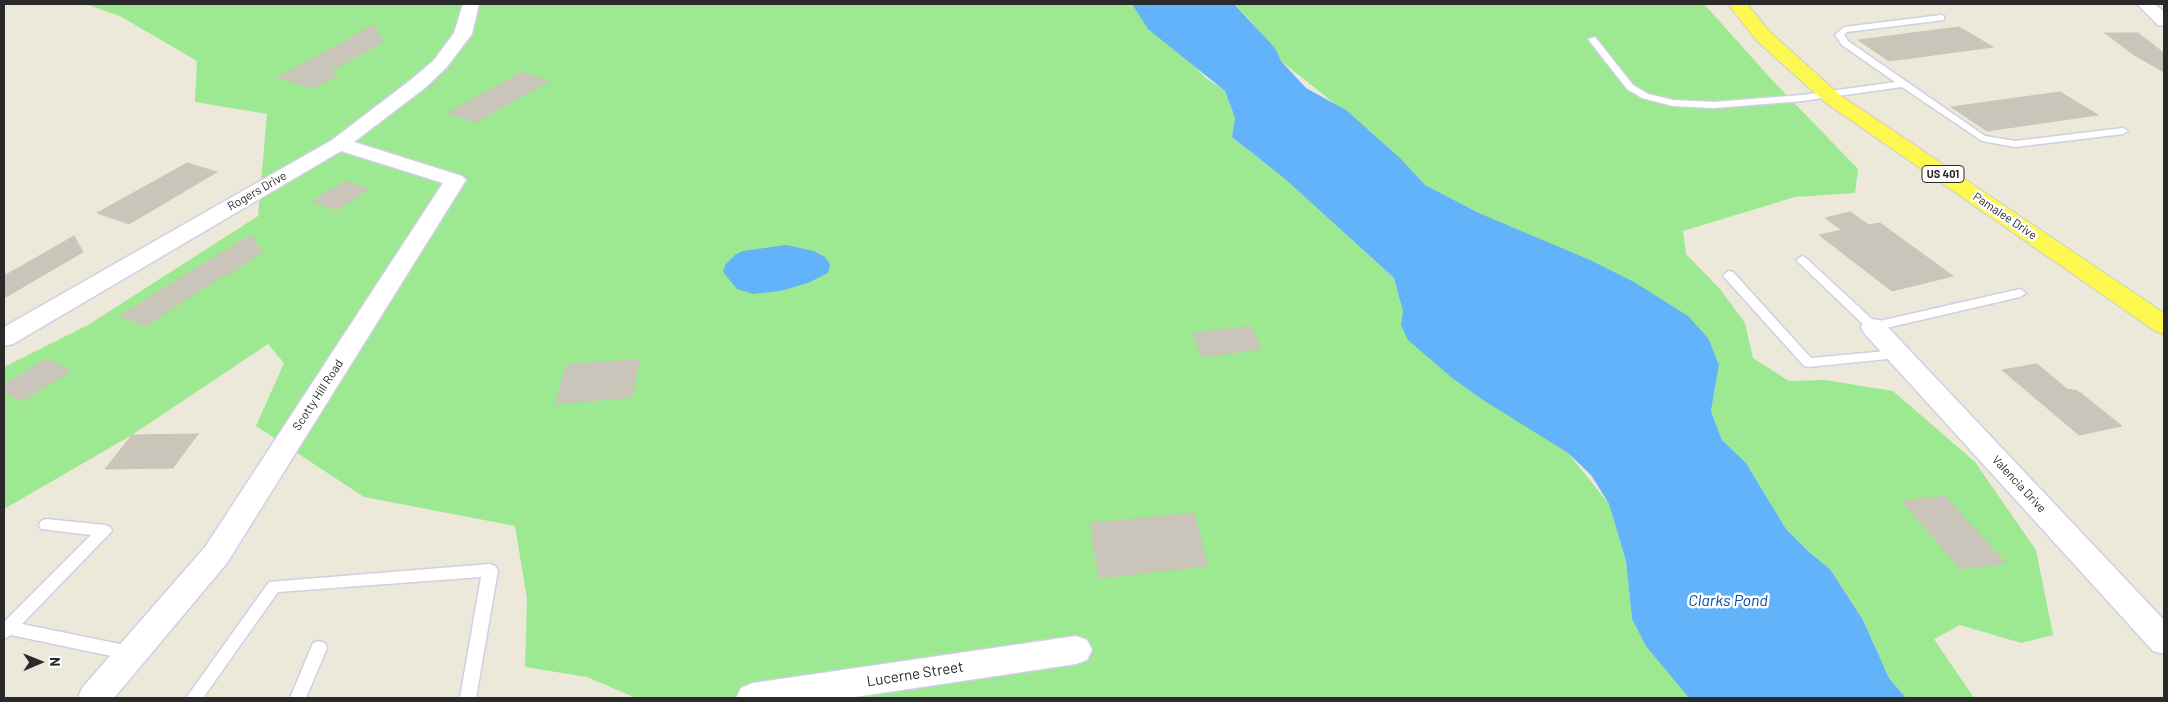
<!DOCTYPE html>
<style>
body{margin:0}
#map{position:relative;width:2168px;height:702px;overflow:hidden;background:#ede9da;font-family:Barlow,sans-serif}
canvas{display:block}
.frame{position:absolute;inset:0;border:5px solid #2a2a2a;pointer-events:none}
.north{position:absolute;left:15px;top:637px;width:50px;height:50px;-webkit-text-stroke:4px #fff;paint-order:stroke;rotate:89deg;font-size:14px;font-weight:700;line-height:20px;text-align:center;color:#2a2a2a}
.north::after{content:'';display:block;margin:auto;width:18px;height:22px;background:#2a2a2a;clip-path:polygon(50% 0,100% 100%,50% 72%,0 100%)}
</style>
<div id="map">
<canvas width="2168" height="702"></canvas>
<div class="frame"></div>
<div class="north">N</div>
</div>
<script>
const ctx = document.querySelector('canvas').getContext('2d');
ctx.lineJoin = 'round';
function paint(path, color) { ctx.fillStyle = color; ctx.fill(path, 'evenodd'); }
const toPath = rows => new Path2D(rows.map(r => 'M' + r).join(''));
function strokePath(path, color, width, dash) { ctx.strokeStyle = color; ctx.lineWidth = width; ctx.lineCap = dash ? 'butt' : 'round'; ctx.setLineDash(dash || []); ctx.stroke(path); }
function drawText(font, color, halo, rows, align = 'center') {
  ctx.font = font + ' Barlow,sans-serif'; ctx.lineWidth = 5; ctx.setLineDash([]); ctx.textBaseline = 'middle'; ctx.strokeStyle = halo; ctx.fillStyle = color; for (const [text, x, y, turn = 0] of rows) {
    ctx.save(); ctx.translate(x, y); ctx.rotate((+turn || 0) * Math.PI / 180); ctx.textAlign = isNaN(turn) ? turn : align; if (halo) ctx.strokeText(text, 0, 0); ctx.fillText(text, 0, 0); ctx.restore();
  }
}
const green = toPath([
 [85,4,1133,4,1206,78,1225,91,1235,118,1232,137,1285,179,1394,278,1403,312,1531,429,1568,453,1609,504,1626,561,1632,619,1689,698,636,698,587,677,525,667,527,599,515,526,364,497,256,426,284,363,268,344,132,435,4,509,4,367,88,325,258,216,267,114,195,102,197,61,120,16],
 [1234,4,1704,4,1774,82,1858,169,1855,193,1795,197,1683,231,1686,254,1720,289,1745,323,1753,358,1789,381,1825,380,1893,391,1975,462,2036,550,2053,635,2021,643,1960,625,1934,639,1974,698,1906,698,1889,678,1863,620,1830,569,1809,552,1786,529,1746,463,1722,440,1711,411,1719,365,1481,214,1425,185,1373,134,1281,61,1249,19]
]);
const water = toPath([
 [1132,4,1234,4,1275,48,1281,61,1306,88,1346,110,1401,159,1425,185,1481,214,1590,260,1634,282,1688,316,1708,338,1719,365,1711,411,1722,440,1746,463,1786,529,1809,552,1830,569,1863,620,1889,678,1906,698,1689,698,1646,646,1632,619,1626,561,1609,504,1591,475,1568,453,1483,400,1451,377,1408,340,1401,325,1403,312,1394,278,1285,179,1232,137,1235,118,1225,91,1148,29],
 [786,245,814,251,825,257,830,264,828,273,808,283,780,291,753,294,737,289,723,272,725,265,735,255,743,251]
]);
const building = toPath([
 [374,25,383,42,329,72,339,74,314,88,277,78,374,25],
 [1959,27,1993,47,1889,61,1858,40,1959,27],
 [2105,33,2138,33,2164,53,2164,72,2134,55,2105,33],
 [522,72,549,81,476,122,447,113,522,72],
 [2060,92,2098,115,1987,131,1951,107,2060,92],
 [187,163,217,172,129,224,97,213,187,163],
 [344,181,369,189,337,210,312,202,344,181],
 [1850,212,1869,225,1880,223,1953,276,1892,291,1819,235,1842,230,1825,218,1850,212],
 [251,235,260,249,265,250,228,275,225,274,146,326,119,316,251,235],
 [74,236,83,252,4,298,4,276,74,236],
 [1251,326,1261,349,1202,357,1193,333,1251,326],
 [46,359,71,371,22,401,4,392,4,385,46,359],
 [639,359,632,397,556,404,566,365,639,359],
 [2037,364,2067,389,2078,391,2122,426,2079,435,2002,370,2037,364],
 [198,434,173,468,105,469,132,435,198,434],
 [1945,496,2006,563,1960,569,1902,501,1945,496],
 [1194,513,1208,566,1099,578,1090,523,1194,513]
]);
const service = toPath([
 [1941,15,1944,16,1944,20,1847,32,1844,35,1848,41,1985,136,2015,141,2123,128,2128,131,2123,134,2015,147,1982,141,1902,87,1802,101,1714,108,1673,106,1642,98,1627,89,1588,39,1595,37,1633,85,1648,94,1673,100,1714,102,1802,95,1895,82,1842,45,1835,35,1844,27,1941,15],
 [1802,256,1806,258,1875,322,2020,289,2026,293,2020,297,1873,331,1869,330,1798,262,1796,260,1802,256],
 [1729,271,1733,272,1811,358,1898,350,1904,354,1898,358,1808,367,1804,366,1725,278,1723,275,1729,271],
 [46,519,105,525,110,527,112,531,22,624,130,646,136,648,138,653,136,658,130,660,11,635,4,639,4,622,91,535,41,529,39,525,41,521,46,519],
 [490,564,495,566,498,570,476,698,460,698,481,577,278,592,203,698,186,698,269,582,490,564],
 [319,641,325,643,327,648,306,698,290,698,313,643,319,641]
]);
const minor = toPath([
 [463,4,479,4,472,34,446,68,426,87,354,142,462,176,466,180,227,563,114,698,78,698,82,688,205,547,443,183,341,151,13,344,4,346,4,327,332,140,412,79,434,60,454,33,463,4],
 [2137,4,2155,4,2164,12,2164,26,2158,25,2137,4],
 [1873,319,1882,321,2164,620,2164,654,2153,651,1864,333,1861,327,1864,321,1873,319],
 [1076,636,1087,640,1092,650,1087,660,1076,664,848,698,736,698,741,688,753,683,1076,636]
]);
const primary = toPath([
 [1728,4,1747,4,1770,32,1840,95,2164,313,2164,334,2155,331,1826,103,1756,40,1728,4]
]);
const shields = [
 [1943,174,42]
];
const shieldNames = [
 ["US 401",1943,174]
];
const streetNames = [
 ["Rogers Drive",257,191,-30],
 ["Pamalee Drive",2005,216,34],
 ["Scotty Hill Road",318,395,-57],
 ["Valencia Drive",2019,484,47]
];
const nearStreetnames = [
 ["Lucerne Street",915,674,-9]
];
const nearWaternames = [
 ["Clarks Pond",1728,601]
];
paint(green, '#9de991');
paint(water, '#63b3fa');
paint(building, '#c9c5ba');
strokePath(building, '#c9c5b4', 1);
strokePath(service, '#cfcfe4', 3);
strokePath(minor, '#cfcfe4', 3);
strokePath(primary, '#ccc', 2);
paint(service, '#fff');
paint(minor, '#fff');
paint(primary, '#fdf84f');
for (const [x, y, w] of shields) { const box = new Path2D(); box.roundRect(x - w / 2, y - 8.5, w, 17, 4); ctx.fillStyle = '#fff'; ctx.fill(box); strokePath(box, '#2a2a2a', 1); }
drawText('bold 11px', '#2a2a2a', null, shieldNames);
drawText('12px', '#2a2a2a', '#fff', streetNames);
drawText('15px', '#2a2a2a', '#fff', nearStreetnames);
drawText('italic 16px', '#014ca6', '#fff', nearWaternames);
</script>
